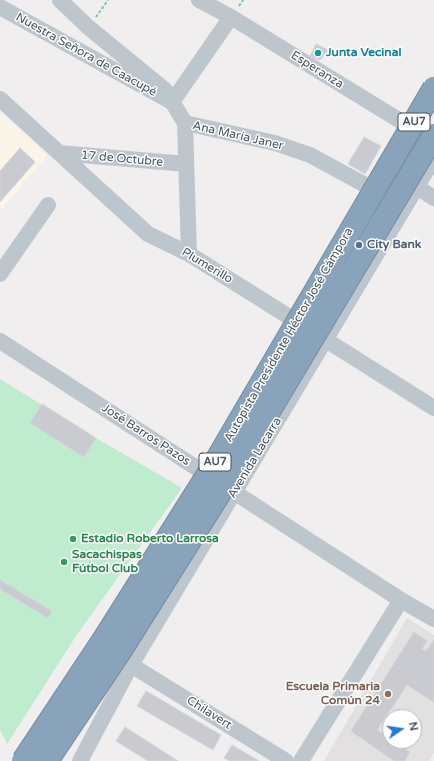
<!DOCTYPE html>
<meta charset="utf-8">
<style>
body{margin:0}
#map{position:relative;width:434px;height:761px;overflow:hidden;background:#f1eeef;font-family:"Varela Round",sans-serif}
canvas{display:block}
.north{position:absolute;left:382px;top:709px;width:40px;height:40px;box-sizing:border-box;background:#fff;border:1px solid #b6babd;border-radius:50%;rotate:77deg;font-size:11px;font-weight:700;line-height:16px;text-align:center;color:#48525b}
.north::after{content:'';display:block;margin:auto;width:14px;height:18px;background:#2578d5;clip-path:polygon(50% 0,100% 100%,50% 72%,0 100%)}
</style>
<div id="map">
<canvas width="434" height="761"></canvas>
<div class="north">N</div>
</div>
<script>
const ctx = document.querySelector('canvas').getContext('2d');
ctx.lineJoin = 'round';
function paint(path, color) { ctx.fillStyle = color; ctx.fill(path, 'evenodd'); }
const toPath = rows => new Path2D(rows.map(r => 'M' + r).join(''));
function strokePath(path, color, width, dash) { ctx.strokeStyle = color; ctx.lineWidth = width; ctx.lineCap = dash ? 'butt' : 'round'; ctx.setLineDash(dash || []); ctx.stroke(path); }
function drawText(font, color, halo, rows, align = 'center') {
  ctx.font = font + ' "Varela Round",sans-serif'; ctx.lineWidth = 3; ctx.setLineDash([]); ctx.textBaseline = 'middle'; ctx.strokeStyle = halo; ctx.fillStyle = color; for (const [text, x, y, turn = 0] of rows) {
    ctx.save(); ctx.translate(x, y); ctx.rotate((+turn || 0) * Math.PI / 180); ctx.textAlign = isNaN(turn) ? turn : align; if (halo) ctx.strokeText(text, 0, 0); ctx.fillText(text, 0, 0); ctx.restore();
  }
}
const commercial = toPath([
 [0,111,47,156,0,211]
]);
const education = toPath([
 [407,618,434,635,434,753,429,761,324,761],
 [390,717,414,717,414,741,390,741]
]);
const green = toPath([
 [0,379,96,438,182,488,76,636,7,744,0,729]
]);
const building = toPath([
 [316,44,328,50,320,60,310,56,316,44],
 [364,137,381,146,365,174,348,164,364,137],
 [20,148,35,162,0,202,0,171,20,148],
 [42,404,96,438,84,457,30,423,42,404],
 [0,580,52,611,48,618,0,589,0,580],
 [414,632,427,641,422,649,426,651,434,640,434,702,407,685,377,730,390,739,390,741,394,741,410,752,405,761,394,761,351,731,414,632],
 [146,691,221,735,213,750,137,706,146,691],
 [125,727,178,761,148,761,116,741,125,727],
 [232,745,259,761,230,761,224,758,232,745]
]);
const path = toPath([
 [239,6,243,0],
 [96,17,108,0]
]);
const minor = toPath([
 [60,0,88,27,165,90,185,123,275,143,310,155,404,206],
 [199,0,231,17,420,133],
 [0,7,172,102,231,17],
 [0,99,148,234,189,254,434,408],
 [185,123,189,254],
 [59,153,186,164],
 [417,187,434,198],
 [0,274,48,205],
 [0,341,401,600,434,619],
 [131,665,286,761],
 [80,761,131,665,434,158],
 [301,761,401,600]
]);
const highwayBridge = toPath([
 [23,761,104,639,210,471,434,88],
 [47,761,121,650,228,480,434,135]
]);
const markers = [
 [318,53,4,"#0f9aa8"],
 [359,245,4,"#5c6f8a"],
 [73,539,4,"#2e9e5b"],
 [64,562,4,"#2e9e5b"],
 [388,694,4,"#8d6e63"]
];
const shields = [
 [414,122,32],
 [215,462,32]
];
const shieldNames = [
 ["AU7",414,122],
 ["AU7",215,462]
];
const cultureNames = [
 ["Junta Vecinal",326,53]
];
const streetNames = [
 ["Nuestra Señora de Caacupé",86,55,29],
 ["Esperanza",317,70,32],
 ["Ana María Janer",238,136,13],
 ["17 de Octubre",122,159,5],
 ["Plumerillo",207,266,31],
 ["Autopista Presidente Héctor José Cámpora",289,335,-60],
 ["José Barros Pazos",146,435,33],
 ["Avenida Lacarra",255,458,-59],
 ["Chilavert",209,713,32]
];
const serviceNames = [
 ["City Bank",367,245]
];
const leisureNames = [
 ["Estadio Roberto Larrosa",81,539],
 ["Sacachispas",72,555],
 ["Fútbol Club",72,569]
];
const educationNames = [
 ["Escuela Primaria",380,687],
 ["Común 24",380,701]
];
paint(commercial, '#fbf5e9');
paint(education, '#e2e0e0');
paint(green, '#bfeccf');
paint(building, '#c9cbd1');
strokePath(building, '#d3d5da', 1);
strokePath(path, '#7ac89e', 2, [3, 2]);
strokePath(minor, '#bec6cd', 16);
strokePath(highwayBridge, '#748ea6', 24, []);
strokePath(highwayBridge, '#89a3ba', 22);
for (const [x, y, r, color] of markers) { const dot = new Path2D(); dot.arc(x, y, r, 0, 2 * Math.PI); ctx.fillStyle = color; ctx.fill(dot); strokePath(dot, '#fff', 1.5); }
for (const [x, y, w] of shields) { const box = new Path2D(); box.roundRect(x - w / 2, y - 9, w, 18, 3); ctx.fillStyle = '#fff'; ctx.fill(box); strokePath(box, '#48525b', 1); }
drawText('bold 11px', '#48525b', null, shieldNames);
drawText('bold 12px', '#0d838f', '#fff', cultureNames, 'left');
drawText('12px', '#48525b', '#fff', streetNames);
drawText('bold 12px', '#4e5e75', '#fff', serviceNames, 'left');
drawText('bold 12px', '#27864d', '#fff', leisureNames, 'left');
drawText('bold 12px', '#785e54', '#fff', educationNames, 'right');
</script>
